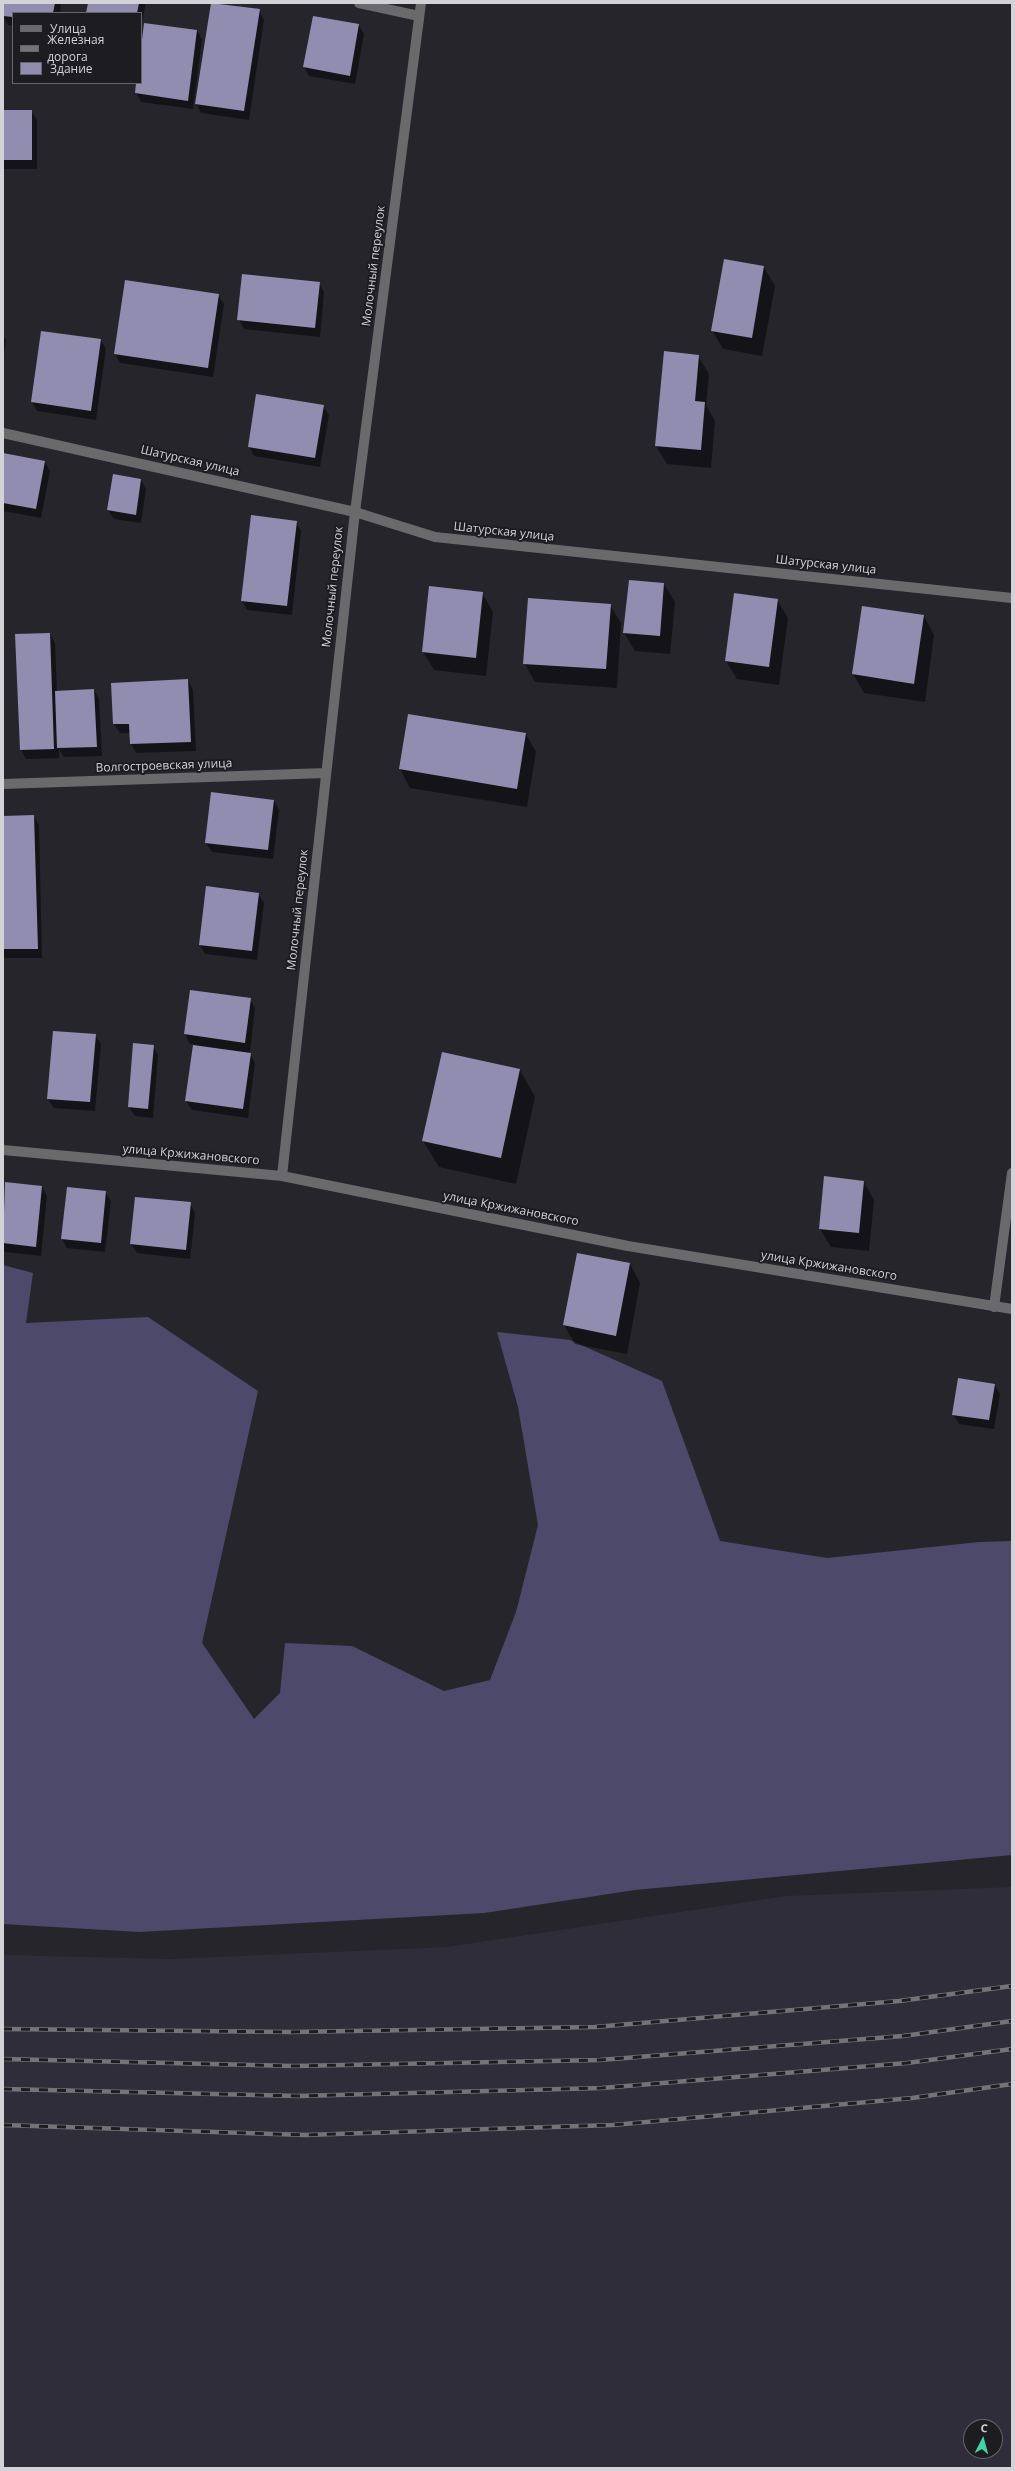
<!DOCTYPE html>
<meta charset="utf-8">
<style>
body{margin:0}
#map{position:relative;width:1015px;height:2471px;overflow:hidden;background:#26252b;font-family:"Open Sans",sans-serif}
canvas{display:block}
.frame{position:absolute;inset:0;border:4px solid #d3d3d7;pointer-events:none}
.legend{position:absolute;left:12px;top:12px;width:130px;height:72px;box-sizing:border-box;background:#1c1c21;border:1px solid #65656a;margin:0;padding:5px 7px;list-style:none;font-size:12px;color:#d3d3d7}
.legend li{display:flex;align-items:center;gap:8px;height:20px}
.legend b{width:20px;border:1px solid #65656a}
.north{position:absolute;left:963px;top:2419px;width:40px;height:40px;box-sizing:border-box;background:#1c1c21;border:1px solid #65656a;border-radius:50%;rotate:6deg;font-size:11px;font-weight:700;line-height:16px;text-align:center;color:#d3d3d7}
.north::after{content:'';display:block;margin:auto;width:14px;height:18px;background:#40d4a2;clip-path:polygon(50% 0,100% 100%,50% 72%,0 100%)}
</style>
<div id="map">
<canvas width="1015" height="2471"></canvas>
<div class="frame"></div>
<ul class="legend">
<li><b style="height:5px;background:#6a6a6d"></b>Улица</li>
<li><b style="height:5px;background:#747379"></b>Железная дорога</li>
<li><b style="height:11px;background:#908db1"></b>Здание</li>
</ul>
<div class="north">С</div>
</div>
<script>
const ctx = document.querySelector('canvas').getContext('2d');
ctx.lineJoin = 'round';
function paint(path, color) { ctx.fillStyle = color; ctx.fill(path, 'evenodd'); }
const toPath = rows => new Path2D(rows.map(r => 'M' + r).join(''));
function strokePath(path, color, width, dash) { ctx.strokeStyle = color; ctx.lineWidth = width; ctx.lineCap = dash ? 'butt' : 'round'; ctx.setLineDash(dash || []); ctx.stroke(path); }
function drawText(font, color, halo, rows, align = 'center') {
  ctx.font = font + ' "Open Sans",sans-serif'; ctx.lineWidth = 4; ctx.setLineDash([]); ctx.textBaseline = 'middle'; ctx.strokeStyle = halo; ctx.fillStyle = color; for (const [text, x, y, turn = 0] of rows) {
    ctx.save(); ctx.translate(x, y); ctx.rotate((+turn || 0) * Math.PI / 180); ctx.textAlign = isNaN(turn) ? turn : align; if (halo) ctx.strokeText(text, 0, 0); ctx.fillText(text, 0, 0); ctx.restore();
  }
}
const built = toPath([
 [1012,1887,1012,2468,3,2468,3,1955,170,1959,447,1947,787,1896],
 [971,2427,995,2427,995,2451,971,2451]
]);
const forest = toPath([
 [3,1265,33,1273,26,1323,148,1317,258,1391,202,1643,254,1719,280,1693,285,1643,352,1646,444,1691,490,1680,516,1612,538,1525,518,1407,497,1332,570,1340,662,1381,720,1541,827,1558,979,1542,1012,1541,1012,1855,635,1890,484,1913,139,1932,3,1924]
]);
const shadow = toPath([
 [4,3,61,3,60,13,13,13,13,26,8,25,3,16],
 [89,3,146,3,141,26,141,13,87,13],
 [212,3,259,10,264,20,249,120,201,113,196,104],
 [359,25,364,34,355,84,309,76,304,67],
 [197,30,202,40,193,109,141,102,136,93,137,83,141,83,141,55],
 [3,111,31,111,37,120,37,169,3,169],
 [724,260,764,267,775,286,762,356,723,349,712,330],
 [319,283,324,292,320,337,244,329,239,320],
 [218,295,224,304,213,377,120,363,115,354],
 [42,332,101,340,106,349,96,420,37,411,32,402],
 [3,335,6,340,3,362],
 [698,356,709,374,706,405,715,421,711,468,667,464,656,446],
 [323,406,329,415,320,467,254,456,249,447],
 [3,454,45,462,50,471,41,518,3,511],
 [141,480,146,489,141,523,114,519,108,510],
 [296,522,301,531,292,615,247,610,242,601],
 [664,584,675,602,670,654,635,651,624,633],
 [482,593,493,612,486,676,434,670,423,652],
 [777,600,788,618,779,685,737,679,726,661],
 [610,605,621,623,617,688,535,682,525,664],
 [863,607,924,616,934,635,925,702,864,693,853,674],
 [50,634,55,643,57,692,94,690,99,699,102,756,64,757,59,749,59,758,26,759,21,750],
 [188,680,193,690,196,751,136,753,131,744,131,733,120,733,114,724],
 [408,715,526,734,536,752,527,807,410,788,400,769],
 [212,793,274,801,279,810,273,859,212,852,206,843],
 [33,816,39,825,42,958,3,958,3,817],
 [258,893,264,903,257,960,205,954,200,945],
 [191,991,250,999,255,1008,250,1053,255,1063,248,1118,192,1110,186,1101,194,1044,190,1044,185,1034],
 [95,1035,101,1044,95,1111,54,1108,48,1099],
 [153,1046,158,1055,153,1118,135,1116,129,1107],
 [520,1070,535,1097,516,1184,439,1167,423,1141],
 [864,1182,874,1200,869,1251,831,1247,820,1229],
 [6,1183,42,1187,47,1196,41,1256,5,1252,3,1249],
 [105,1192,111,1201,105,1252,67,1248,62,1239],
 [190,1203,195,1213,190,1259,137,1253,131,1244],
 [578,1254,630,1264,640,1283,627,1354,575,1344,564,1325],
 [994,1384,1000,1394,994,1429,959,1424,953,1415]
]);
const building = toPath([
 [3,3,55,3,53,13,13,13,13,17,3,16],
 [88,3,139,3,137,13,86,13],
 [211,3,260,9,244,111,195,104],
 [313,16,359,24,350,76,303,67],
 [144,23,197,30,188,101,135,93,136,83,141,83,141,48],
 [3,110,32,110,32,160,3,160],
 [724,259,764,266,752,338,711,331],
 [242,274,320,282,315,328,237,320],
 [125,280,219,294,208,368,114,354],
 [41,331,101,339,91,411,31,402],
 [664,351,699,355,695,401,705,402,701,450,655,446],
 [256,394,324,405,315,458,248,447],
 [3,453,45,461,36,509,3,503],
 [113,474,141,479,136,515,107,510],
 [251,515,297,521,287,606,241,601],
 [629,580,664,583,660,636,623,633],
 [429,586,483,592,476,658,422,652],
 [734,593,778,599,769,667,725,661],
 [528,598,611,604,606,669,523,664],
 [862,606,924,615,914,684,852,674],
 [50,633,54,749,20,750,15,634],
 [188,679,191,742,130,744,129,724,113,724,111,683],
 [94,689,97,747,57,748,55,691],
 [408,714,526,733,517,789,399,769],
 [211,792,274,800,268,850,205,843],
 [34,815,38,949,3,949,3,816],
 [206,886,259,893,252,951,199,945],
 [190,990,251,998,245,1043,184,1034],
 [53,1031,96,1034,90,1102,47,1099],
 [133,1043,154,1045,148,1109,128,1107],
 [193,1045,251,1053,243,1109,185,1101],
 [442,1052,520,1069,501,1158,422,1141],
 [824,1176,864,1181,859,1233,819,1229],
 [5,1182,42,1186,36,1247,3,1243],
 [67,1187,106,1191,101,1243,61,1239],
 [135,1197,191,1202,186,1250,130,1244],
 [577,1253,630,1263,616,1336,563,1325],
 [958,1378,995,1384,989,1420,952,1415]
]);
const minor = toPath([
 [359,3,419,16],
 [3,433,355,512,435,537,1012,598],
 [3,784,326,773],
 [3,1150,282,1176,628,1246,1012,1309],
 [282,1176,355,512,421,3],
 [994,1307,1012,1173]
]);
const rail = toPath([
 [3,2029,291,2032,595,2027,899,2001,1012,1986],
 [3,2059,294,2066,600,2060,903,2036,1012,2021],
 [3,2089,298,2096,602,2088,907,2063,1012,2049],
 [3,2125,305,2135,613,2125,912,2098,1012,2084]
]);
const streetNames = [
 ["Молочный переулок",374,266,-83],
 ["Шатурская улица",190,461,13],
 ["Шатурская улица",504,532,6],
 ["Шатурская улица",826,565,6],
 ["Молочный переулок",333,587,-84],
 ["Волгостроевская улица",164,766,-2],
 ["Молочный переулок",298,910,-84],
 ["улица Кржижановского",191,1155,5],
 ["улица Кржижановского",511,1209,11],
 ["улица Кржижановского",829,1266,9]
];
paint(built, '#2e2d39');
paint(forest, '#4d496a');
paint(shadow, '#0007');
paint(building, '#908db1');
strokePath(minor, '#6a6a6d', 10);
strokePath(rail, '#747379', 4.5);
strokePath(rail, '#1c1c21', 3, [9]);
drawText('12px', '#d3d3d7', '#1c1c21', streetNames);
</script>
